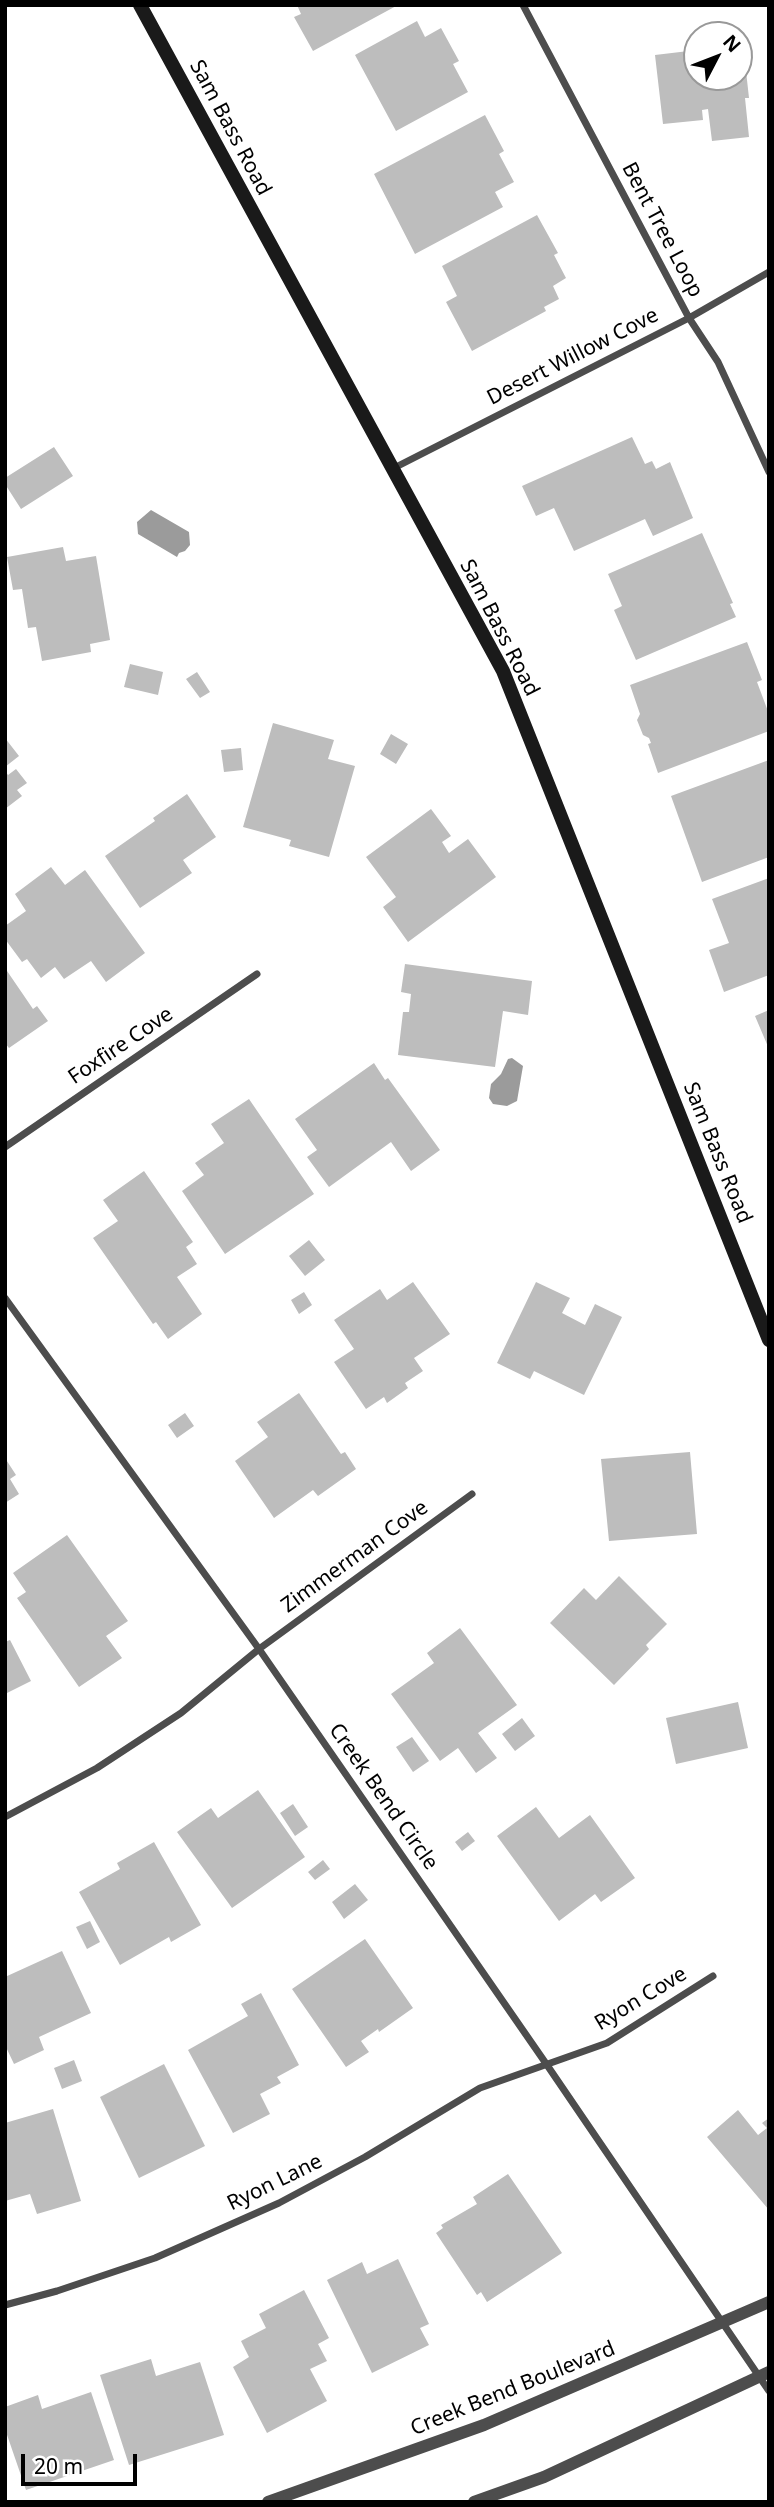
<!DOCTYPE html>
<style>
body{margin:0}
#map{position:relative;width:774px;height:2507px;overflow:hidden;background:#fff;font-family:"Noto Sans",sans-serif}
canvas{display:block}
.frame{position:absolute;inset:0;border:7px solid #000;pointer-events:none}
.north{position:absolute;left:683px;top:21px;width:70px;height:70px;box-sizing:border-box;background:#fff;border:2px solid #999;border-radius:50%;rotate:48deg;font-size:19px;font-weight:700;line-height:28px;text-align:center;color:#000}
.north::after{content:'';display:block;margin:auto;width:24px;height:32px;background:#000;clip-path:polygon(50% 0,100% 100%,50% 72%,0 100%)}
.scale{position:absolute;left:21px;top:2454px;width:116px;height:32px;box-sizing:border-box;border:4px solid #000;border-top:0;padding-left:9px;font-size:21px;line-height:24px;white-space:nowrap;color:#000;-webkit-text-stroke:5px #fff;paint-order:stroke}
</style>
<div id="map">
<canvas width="774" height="2507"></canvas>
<div class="frame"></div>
<div class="north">N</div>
<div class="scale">20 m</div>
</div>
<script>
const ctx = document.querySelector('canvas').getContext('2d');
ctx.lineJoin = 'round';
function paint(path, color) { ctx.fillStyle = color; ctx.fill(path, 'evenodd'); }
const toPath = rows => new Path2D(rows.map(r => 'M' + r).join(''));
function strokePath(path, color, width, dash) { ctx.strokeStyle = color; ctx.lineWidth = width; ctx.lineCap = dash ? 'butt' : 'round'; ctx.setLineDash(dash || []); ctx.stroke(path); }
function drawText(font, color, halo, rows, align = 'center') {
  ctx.font = font + ' "Noto Sans",sans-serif'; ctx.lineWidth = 5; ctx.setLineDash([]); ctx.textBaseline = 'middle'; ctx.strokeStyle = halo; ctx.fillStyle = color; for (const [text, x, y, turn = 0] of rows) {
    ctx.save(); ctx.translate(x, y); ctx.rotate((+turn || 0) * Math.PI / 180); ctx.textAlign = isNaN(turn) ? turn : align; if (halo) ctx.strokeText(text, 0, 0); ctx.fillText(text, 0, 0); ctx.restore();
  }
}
const water = toPath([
 [151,510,189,532,190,545,185,551,179,553,177,557,138,534,137,522],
 [512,1058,523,1066,517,1101,507,1106,493,1104,489,1098,491,1084,501,1074,508,1059]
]);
const building = toPath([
 [297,5,398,5,313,51,294,17,301,14],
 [417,21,425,37,441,28,459,61,453,64,468,92,396,131,355,55],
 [719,28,720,35,697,35,695,40,694,31],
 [743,44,749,98,745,98,749,137,712,141,708,109,702,110,703,120,663,124,655,55,697,50,697,77,739,77,739,45],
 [485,115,504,151,499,154,514,182,495,192,503,207,415,254,374,174],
 [537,215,558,253,554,255,566,278,553,286,559,299,544,307,546,311,472,351,446,302,457,296,442,266],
 [632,437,645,464,652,461,656,469,670,462,693,518,653,536,645,519,574,551,554,508,536,516,522,486],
 [54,447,73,476,21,509,5,484,5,478],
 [702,533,733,603,730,604,736,617,636,660,614,610,622,606,608,574],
 [63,547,66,561,96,556,110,640,90,644,91,652,42,661,36,627,28,628,22,589,13,590,7,557],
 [747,642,762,680,757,682,769,714,769,731,658,773,648,744,651,743,649,738,643,735,637,720,640,714,630,685],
 [130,664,163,672,158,695,124,687],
 [197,672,210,692,200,698,186,679],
 [273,723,334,740,328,759,355,766,329,857,289,846,291,840,243,827],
 [391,734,408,744,396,764,380,754],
 [5,738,19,756,5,767],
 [241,748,243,770,224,772,221,750],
 [769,760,769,857,702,882,671,796],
 [16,769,27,783,17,790,22,796,5,809,5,771,8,775],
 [187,794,216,837,183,860,192,873,140,908,105,856,155,821,153,818],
 [431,809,451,836,442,842,449,853,468,839,496,877,408,942,383,907,396,897,366,857],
 [51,867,65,885,85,870,145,953,106,982,91,961,64,979,55,967,41,978,27,959,22,962,5,939,5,926,26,911,15,894],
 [769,878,769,975,724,992,709,950,729,943,712,899],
 [405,964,532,981,528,1015,503,1011,495,1067,398,1055,403,1012,409,1012,411,994,401,992],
 [5,968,33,1009,37,1006,48,1021,9,1048,5,1043],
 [769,1010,769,1049,755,1016],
 [374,1063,385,1080,388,1078,440,1150,411,1171,391,1142,329,1187,307,1157,317,1150,295,1119],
 [249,1099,314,1194,225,1254,182,1191,204,1175,195,1163,224,1143,211,1124],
 [144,1171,193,1242,186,1247,197,1264,177,1277,202,1314,168,1339,156,1322,153,1324,93,1238,118,1221,103,1200],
 [309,1240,325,1260,305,1276,289,1256],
 [413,1282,450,1334,414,1358,423,1371,405,1383,408,1388,387,1403,384,1397,366,1409,334,1362,354,1349,334,1320,380,1289,387,1300],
 [536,1282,570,1298,562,1313,585,1325,595,1304,622,1317,584,1395,534,1371,530,1379,497,1363],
 [304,1292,312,1305,299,1314,291,1300],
 [299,1393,341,1454,345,1452,356,1469,318,1496,313,1490,274,1518,235,1461,268,1437,257,1422],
 [185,1413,194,1426,177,1438,168,1425],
 [690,1452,697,1534,609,1541,601,1459],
 [5,1458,16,1475,10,1479,19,1494,5,1503],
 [67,1535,128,1621,106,1636,122,1658,79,1687,17,1598,26,1592,13,1573],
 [619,1576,667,1624,646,1645,649,1649,614,1685,550,1623,584,1588,596,1600],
 [460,1628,517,1705,478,1733,497,1758,476,1773,458,1748,440,1761,391,1694,434,1663,427,1653],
 [10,1640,31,1681,5,1694,5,1642],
 [738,1702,748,1748,676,1764,666,1718],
 [522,1718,535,1736,515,1751,502,1734],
 [412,1737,429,1761,413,1772,396,1747],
 [258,1790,305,1857,232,1908,177,1832,211,1808,218,1818],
 [293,1804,308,1827,295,1836,280,1813],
 [536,1807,559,1838,590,1815,635,1878,601,1902,595,1894,559,1921,497,1836],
 [468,1832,475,1841,462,1851,455,1842],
 [154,1842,201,1925,171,1942,169,1937,120,1965,79,1892,120,1869,117,1863],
 [323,1860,330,1869,315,1880,308,1872],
 [355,1884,368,1900,344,1919,332,1902],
 [90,1921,100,1942,87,1949,76,1927],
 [365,1939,413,2008,379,2032,378,2029,361,2041,369,2052,346,2067,292,1989],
 [62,1951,91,2013,39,2037,44,2050,14,2064,5,2045,5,1977],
 [261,1993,299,2065,277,2077,281,2083,260,2094,270,2114,233,2133,188,2050,248,2016,241,2004],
 [74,2060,82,2081,62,2089,54,2068],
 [164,2064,205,2146,139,2178,100,2097],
 [53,2109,81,2201,37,2214,30,2194,5,2201,5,2123],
 [738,2110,758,2135,767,2128,762,2123,769,2118,769,2210,707,2137],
 [508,2174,562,2253,487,2302,481,2292,477,2295,436,2233,443,2228,441,2225,477,2204,473,2197],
 [398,2259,429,2324,420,2328,429,2345,372,2373,327,2280,362,2262,367,2274],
 [304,2290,329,2338,318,2344,327,2361,310,2369,327,2401,267,2433,233,2367,249,2357,241,2341,266,2328,259,2314],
 [151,2359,156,2376,200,2362,224,2435,129,2465,100,2375],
 [91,2392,114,2460,26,2490,5,2429,5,2407,38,2395,42,2409]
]);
const minor = toPath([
 [523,5,689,318,718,362,769,472],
 [392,469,689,318,769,272],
 [5,1147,257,974],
 [5,1298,259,1649,547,2065,769,2391],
 [5,1817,97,1768,181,1713,259,1649,472,1494],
 [5,2305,57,2291,155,2258,279,2203,365,2157,480,2088,607,2043,713,1976]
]);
const tertiary = toPath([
 [268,2502,484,2425,769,2302],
 [474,2502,544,2477,769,2372]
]);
const secondary = toPath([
 [140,5,503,671,769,1340]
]);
const streetNames = [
 ["Sam Bass Road",230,128,62],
 ["Bent Tree Loop",662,230,62],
 ["Desert Willow Cove",573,357,-27],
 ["Sam Bass Road",499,628,63],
 ["Foxfire Cove",121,1046,-34],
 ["Sam Bass Road",717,1153,68],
 ["Zimmerman Cove",355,1557,-36],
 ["Creek Bend Circle",383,1797,55],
 ["Ryon Cove",641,1999,-31],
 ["Ryon Lane",275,2183,-26],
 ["Creek Bend Boulevard",513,2389,-22]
];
paint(water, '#9b9b9b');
paint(building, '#bdbdbd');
strokePath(minor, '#4d4d4d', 7);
strokePath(tertiary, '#4d4d4d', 12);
strokePath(secondary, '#1a1a1a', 14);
drawText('21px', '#000', '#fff', streetNames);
</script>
